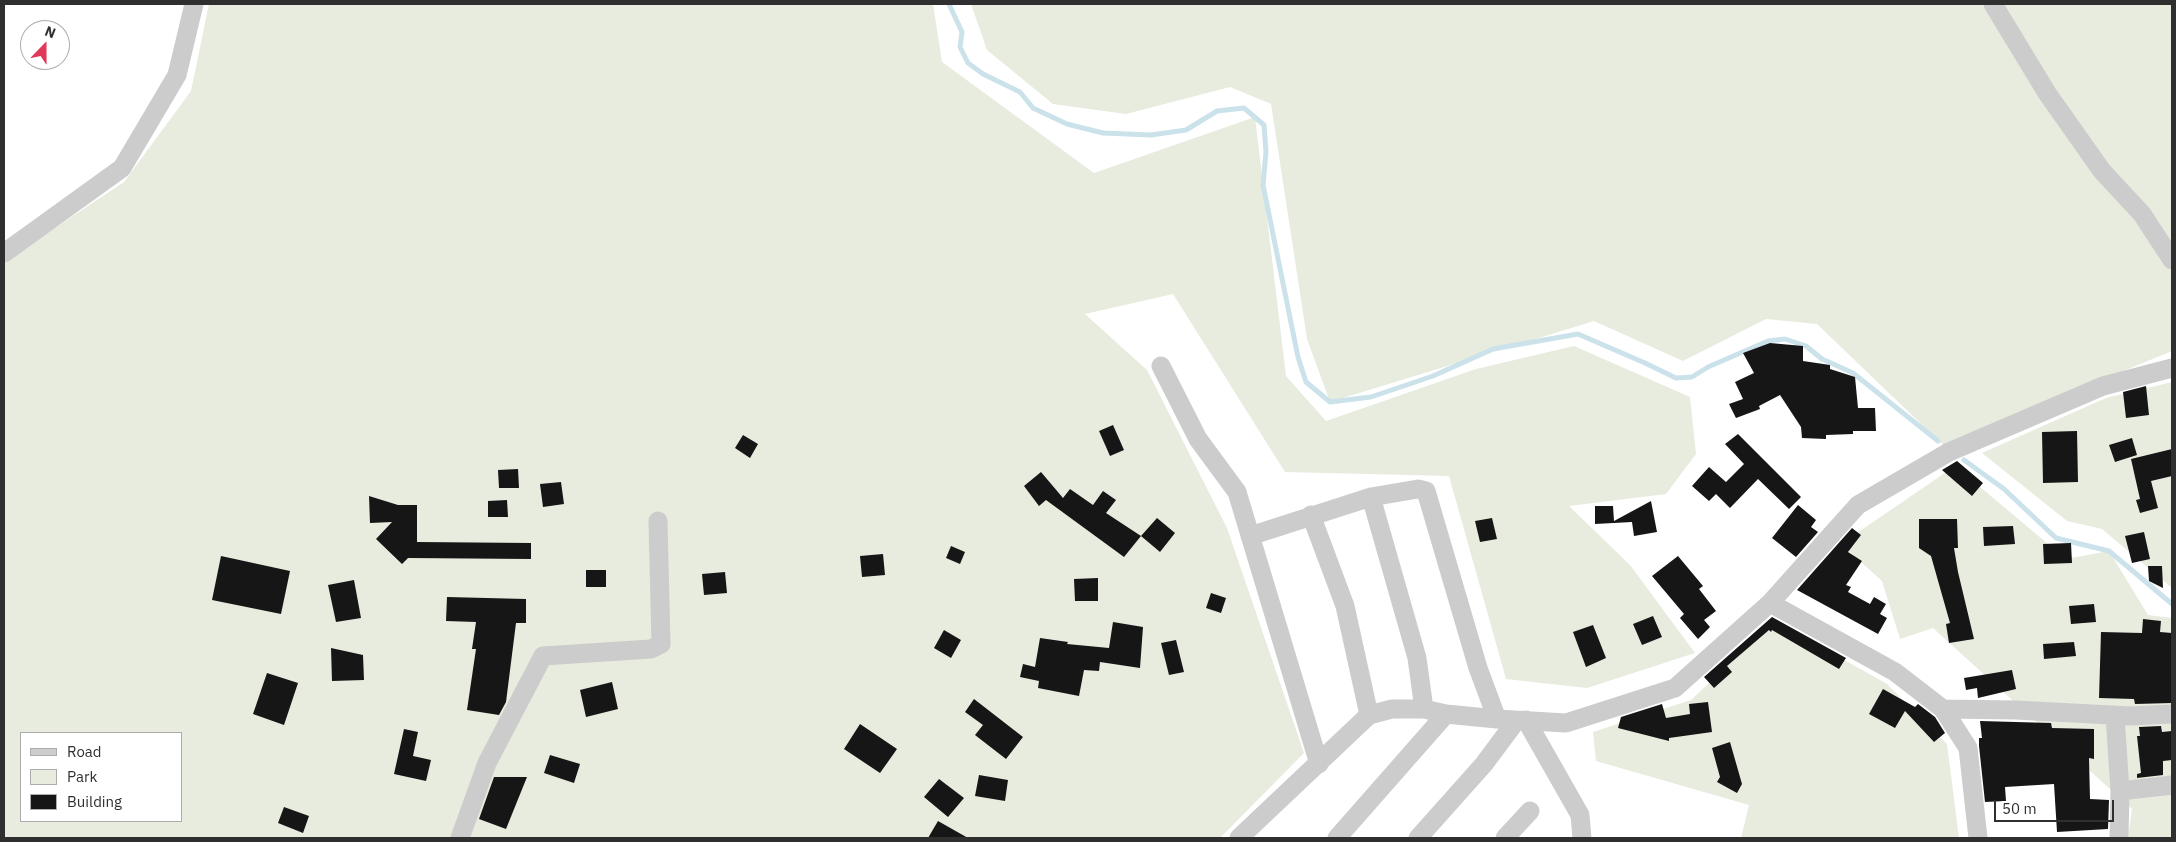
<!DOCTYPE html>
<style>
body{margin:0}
#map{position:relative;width:2176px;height:842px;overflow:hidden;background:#fff;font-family:"IBM Plex Sans",sans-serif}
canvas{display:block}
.frame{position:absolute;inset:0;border:5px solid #2f2f2f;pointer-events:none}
.legend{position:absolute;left:20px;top:732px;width:162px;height:90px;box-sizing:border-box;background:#fff;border:1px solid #acacac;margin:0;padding:6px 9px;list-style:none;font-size:15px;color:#2f2f2f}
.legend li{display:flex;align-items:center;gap:10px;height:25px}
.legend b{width:25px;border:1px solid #acacac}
.north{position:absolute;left:20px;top:20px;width:50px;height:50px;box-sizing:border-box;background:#fff;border:1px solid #acacac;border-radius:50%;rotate:22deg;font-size:14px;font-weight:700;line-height:20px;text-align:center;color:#2f2f2f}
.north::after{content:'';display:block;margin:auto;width:18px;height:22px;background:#e03859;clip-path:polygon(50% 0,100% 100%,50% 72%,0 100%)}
.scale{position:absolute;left:1994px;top:800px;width:120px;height:22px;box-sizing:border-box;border:2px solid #2f2f2f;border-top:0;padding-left:6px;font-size:15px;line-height:18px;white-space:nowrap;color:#2f2f2f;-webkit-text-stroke:4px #fff;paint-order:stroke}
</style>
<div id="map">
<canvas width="2176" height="842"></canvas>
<div class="frame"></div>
<ul class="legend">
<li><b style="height:6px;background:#ccc"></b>Road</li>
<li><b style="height:14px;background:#e7ecde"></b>Park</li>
<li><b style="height:14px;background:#161616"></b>Building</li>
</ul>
<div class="north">N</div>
<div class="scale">50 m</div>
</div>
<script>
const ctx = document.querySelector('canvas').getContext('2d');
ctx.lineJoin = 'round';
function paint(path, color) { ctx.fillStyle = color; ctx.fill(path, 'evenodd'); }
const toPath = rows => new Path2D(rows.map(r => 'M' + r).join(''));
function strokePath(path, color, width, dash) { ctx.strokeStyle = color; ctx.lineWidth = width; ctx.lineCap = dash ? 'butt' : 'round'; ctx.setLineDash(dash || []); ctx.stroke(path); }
const green = toPath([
 [209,4,933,4,942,62,1094,173,1255,117,1286,376,1326,421,1476,369,1574,346,1690,397,1696,454,1666,494,1569,506,1630,565,1695,653,1587,688,1506,679,1449,476,1285,472,1173,294,1085,314,1147,370,1227,528,1304,753,1220,838,4,838,4,262,124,182,191,91],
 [21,733,181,733,181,821,21,821],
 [971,4,2172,4,2172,351,1943,445,1817,324,1766,319,1683,361,1594,321,1330,402,1307,339,1271,104,1230,87,1126,114,1053,104,987,50],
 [2172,382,2172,588,2102,529,2067,521,1982,453,2106,398],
 [1955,466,2066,559,2109,551,2148,615,2172,618,2172,838,2128,838,2132,809,1933,628,1900,639,1882,581,1841,544],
 [1775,621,1887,684,1947,744,1959,838,1741,838,1749,805,1596,761,1593,732,1691,700]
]);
const stream = toPath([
 [949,4,962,32,960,47,968,63,983,74,1020,92,1033,108,1067,124,1103,133,1151,135,1186,130,1217,111,1244,108,1264,125,1266,152,1263,185,1298,357,1306,382,1330,402,1371,397,1433,376,1493,349,1578,334,1645,363,1676,378,1692,377,1708,367,1768,341,1785,339,1806,346,1822,359,1853,373,1938,441],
 [1964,460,2004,489,2056,538,2109,551,2172,604]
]);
const building = toPath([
 [1770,343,1803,346,1803,361,1830,365,1830,369,1855,377,1858,408,1875,408,1876,431,1853,431,1853,434,1826,435,1826,439,1802,438,1801,427,1780,395,1759,406,1760,409,1736,418,1729,404,1743,399,1735,382,1754,373,1743,353],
 [2146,386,2149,415,2126,418,2123,392],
 [1113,425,1124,450,1110,456,1099,431],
 [2077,431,2078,482,2043,483,2042,432],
 [1738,434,1801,497,1789,509,1758,479,1730,508,1716,494,1709,501,1692,486,1709,467,1726,482,1744,464,1725,444],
 [743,435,758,444,750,458,735,448],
 [2132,438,2137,455,2115,462,2109,445],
 [2172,449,2172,476,2151,481,2158,508,2140,513,2136,500,2140,499,2131,459],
 [1957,461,1983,483,1972,496,1942,470],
 [518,469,519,488,499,488,498,470],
 [1041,472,1063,498,1070,489,1093,505,1103,491,1116,500,1106,513,1141,536,1124,557,1046,500,1039,506,1024,486],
 [561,482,564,504,543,507,540,484],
 [369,496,398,505,417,505,417,542,531,543,531,559,408,558,402,564,376,539,392,522,370,523],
 [507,500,508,517,488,517,488,501],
 [1651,501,1657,532,1634,536,1632,522,1595,524,1595,506,1613,506,1614,521],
 [1798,505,1816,520,1811,527,1818,532,1796,557,1772,538],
 [1157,518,1175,533,1160,552,1141,536],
 [1492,518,1497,539,1480,542,1475,521],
 [1919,519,1957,519,1958,548,1954,548,1958,572,1974,639,1949,643,1946,624,1950,623,1931,556,1919,548],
 [2013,526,2015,544,1984,546,1983,527],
 [1852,528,1861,535,1848,552,1862,561,1846,585,1851,587,1848,592,1870,604,1874,597,1886,604,1880,614,1887,618,1878,634,1797,590],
 [2144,532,2150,559,2132,563,2125,536],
 [2071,543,2072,563,2044,564,2043,544],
 [951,546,965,552,960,564,946,558],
 [883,554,885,575,862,577,860,556],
 [221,556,290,571,281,614,212,600],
 [1678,556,1703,586,1699,589,1716,611,1704,620,1710,627,1698,639,1680,618,1684,614,1652,576],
 [2148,566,2162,566,2163,588,2149,581],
 [586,570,606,570,606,587,586,587],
 [725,572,727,593,704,595,702,574],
 [1098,578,1098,601,1075,601,1074,579],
 [354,580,361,618,336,622,328,585],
 [1211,593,1226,598,1221,613,1206,608],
 [447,597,526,599,526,623,516,623,506,702,499,715,467,710,476,649,472,649,476,622,446,621],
 [2094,604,2096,622,2071,624,2069,606],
 [1653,616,1662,637,1642,645,1633,624],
 [1772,617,1846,658,1839,669,1772,630,1771,632,1769,630,1727,666,1732,672,1714,688,1704,677],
 [2143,619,2161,621,2160,632,2172,633,2172,703,2135,704,2134,699,2099,698,2101,632,2142,633],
 [1113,622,1143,627,1140,668,1100,662,1099,671,1084,670,1079,696,1038,688,1039,681,1020,677,1023,664,1035,667,1040,638,1068,642,1067,644,1109,648],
 [1593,625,1606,658,1586,667,1573,632],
 [944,630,961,640,951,658,934,648],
 [1176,640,1184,672,1169,675,1161,643],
 [2074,642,2076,656,2044,659,2043,644],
 [331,648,363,655,364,680,332,681],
 [2012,670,2016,689,1978,698,1977,688,1966,690,1964,678],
 [267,673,298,683,284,725,253,714],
 [612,682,618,709,586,717,580,690],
 [1883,689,1915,707,1918,704,1935,717,1945,733,1934,742,1905,711,1895,728,1869,714],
 [974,699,1023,737,1006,759,975,735,983,725,965,712],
 [1708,702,1712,732,1669,738,1669,741,1618,728,1621,717,1662,704,1666,718,1690,714,1689,704],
 [1980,721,2051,723,2052,728,2094,729,2094,759,2089,758,2090,799,2109,800,2108,829,2057,832,2054,784,2005,787,2006,801,1985,802,1979,746,1979,738,1982,738],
 [860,724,897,749,880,773,844,749],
 [2161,726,2162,732,2172,731,2172,760,2163,761,2163,775,2137,778,2137,774,2141,773,2137,736,2140,736,2139,727],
 [404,729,418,732,413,756,431,760,426,781,394,774],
 [1730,742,1742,784,1737,793,1717,782,1720,777,1712,748],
 [550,755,580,764,574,783,544,773],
 [979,775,1008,780,1005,801,975,796],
 [494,777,527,777,506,829,479,819],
 [939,779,964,798,948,817,924,797],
 [284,807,309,816,303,833,278,823],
 [938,821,968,838,928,838]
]);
const minor = toPath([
 [1993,4,2047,93,2102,171,2142,214,2172,260],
 [4,253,122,168,177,75,194,4],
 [1161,366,1198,439,1237,492,1319,764],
 [1371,497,1417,658,1424,709],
 [1311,515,1345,606,1369,715],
 [1250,536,1371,497,1418,489,1426,491,1478,668,1497,719],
 [1770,603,1895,672,1943,709,1968,748,1978,838],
 [1943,709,2016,710,2130,716,2172,714],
 [2115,715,2120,791,2119,838],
 [1526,720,1580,815,1582,838],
 [2120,791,2172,785],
 [460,838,487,763,543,656,651,649,661,644,658,521],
 [1239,838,1369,715,1392,709,1424,709,1446,714,1497,719,1566,723,1675,688,1770,603,1858,505,1949,452,2103,386,2172,368],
 [1337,838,1446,714],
 [1418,838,1484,764,1516,721],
 [1505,838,1530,811]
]);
paint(green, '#e7ecde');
strokePath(stream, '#cbe2eb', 5);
paint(building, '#161616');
strokePath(minor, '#ccc', 19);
</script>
